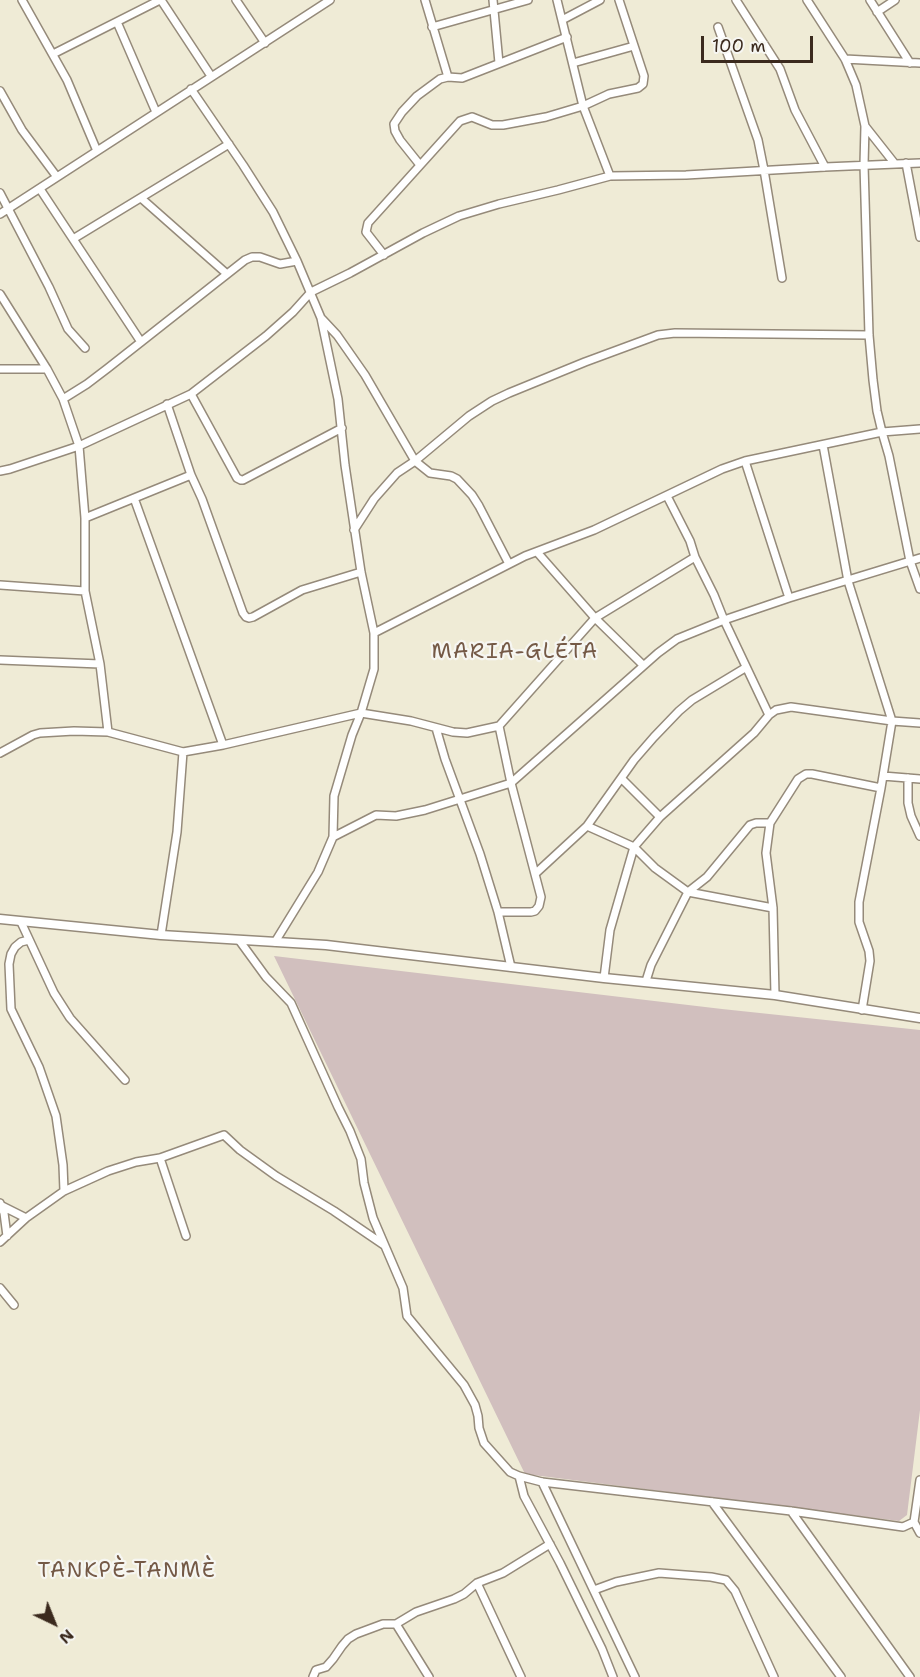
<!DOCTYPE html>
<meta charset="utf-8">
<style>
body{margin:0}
#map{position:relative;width:920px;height:1677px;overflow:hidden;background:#efebd6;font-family:"Shantell Sans",sans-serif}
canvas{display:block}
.north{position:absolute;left:24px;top:1593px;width:60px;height:60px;-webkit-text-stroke:4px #f6f6f2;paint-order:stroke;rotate:137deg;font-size:16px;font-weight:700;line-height:24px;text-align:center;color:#3b2a1e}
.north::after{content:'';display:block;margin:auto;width:21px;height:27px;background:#3b2a1e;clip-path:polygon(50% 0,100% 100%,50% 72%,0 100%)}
.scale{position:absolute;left:701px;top:36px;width:112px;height:27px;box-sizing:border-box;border:3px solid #3b2a1e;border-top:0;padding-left:8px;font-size:18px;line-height:21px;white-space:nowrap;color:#3b2a1e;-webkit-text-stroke:4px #f6f6f2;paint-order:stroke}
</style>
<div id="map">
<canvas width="920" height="1677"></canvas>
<div class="north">N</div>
<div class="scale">100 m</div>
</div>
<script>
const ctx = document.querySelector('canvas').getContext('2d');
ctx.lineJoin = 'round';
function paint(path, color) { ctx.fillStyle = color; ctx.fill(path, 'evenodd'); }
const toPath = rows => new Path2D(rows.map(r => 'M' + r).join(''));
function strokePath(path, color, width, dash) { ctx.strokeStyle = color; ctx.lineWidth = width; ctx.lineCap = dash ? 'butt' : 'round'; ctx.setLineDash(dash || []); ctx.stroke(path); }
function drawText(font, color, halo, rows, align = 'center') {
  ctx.font = font + ' "Shantell Sans",sans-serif'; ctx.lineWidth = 4.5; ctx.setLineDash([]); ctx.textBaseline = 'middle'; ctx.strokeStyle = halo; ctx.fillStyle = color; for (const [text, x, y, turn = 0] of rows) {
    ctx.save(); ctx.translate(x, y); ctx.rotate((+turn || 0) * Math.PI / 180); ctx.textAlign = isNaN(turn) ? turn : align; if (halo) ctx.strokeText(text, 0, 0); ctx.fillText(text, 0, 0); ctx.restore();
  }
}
const industrial = toPath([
 [274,956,722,1009,920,1030,920,1410,907,1515,899,1521,525,1474]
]);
const minor = toPath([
 [22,0,67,80,97,151],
 [161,0,211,76],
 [236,0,265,43],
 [425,0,448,77],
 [493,0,499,63],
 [557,0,583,106,610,176],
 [736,0,780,69,795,110,825,167],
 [807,0,845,59,856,85,865,126,864,165,869,335,873,380,877,411,882,432,889,456,910,561,920,589],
 [870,0,910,63],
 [877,12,895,0],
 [562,20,600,0],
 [117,22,156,112],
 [432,27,528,0],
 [718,27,758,140,764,170,782,278],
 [53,54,160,0],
 [845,59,920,63],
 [573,63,634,46],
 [191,89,243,165,273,212,297,261,321,318,338,399,345,465,361,572,374,633,374,669,361,713,352,735,334,796,333,837,318,872,275,942],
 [0,91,22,130,57,177],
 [865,126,895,164],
 [906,163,920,237],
 [420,165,400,140,395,131,394,124,402,112,417,96,440,79,448,77,462,78,567,37],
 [40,189,141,342],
 [0,193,49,287,68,329,85,348],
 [141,198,227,274],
 [0,214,330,0],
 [73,239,229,144],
 [384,255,366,232,368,223,460,121,472,117,492,125,503,125,546,117,583,106,609,94,638,88,643,84,644,76,619,0],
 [0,294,47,369,63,399,79,446,85,518,85,591,100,664,108,732],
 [322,319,337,335,365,375,415,461,430,473,451,476,457,479,472,495,479,506,509,564],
 [0,369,47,369],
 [191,394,237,478,241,480,243,480,342,428],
 [63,399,87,384,108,368,245,260,252,257,260,257,280,264,297,261],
 [167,404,191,475,202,499,243,613,246,617,249,618,253,617,302,590,361,572],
 [823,445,848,581,892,721,881,788,859,902,859,922,869,951,870,961,862,1010],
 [745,461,789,598],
 [0,471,10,469,79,446,191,394,266,336,293,312,311,292,350,273,423,233,459,216,499,204,558,190,610,176,686,175,825,167,920,163],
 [667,496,690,541,695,557,714,595,724,620,769,715],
 [134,498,223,745],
 [85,518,191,475],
 [354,530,374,499,397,473,415,461,469,416,492,401,509,393,585,362,658,335,675,333,869,335],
 [537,552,595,618,643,665],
 [0,585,85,591],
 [374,633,525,556,594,530,722,469,745,461,882,432,920,429],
 [0,660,100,664],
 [436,728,445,759,480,854,498,912,511,967],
 [0,753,33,735,40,733,74,731,108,732,183,752,223,745,361,713,411,721,453,732,467,733,499,726,595,618,695,557],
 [883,776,920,779],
 [908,778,908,803,911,816,920,836],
 [622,779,660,817],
 [770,823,766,853,773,908,775,995],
 [587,826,634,847,655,868,688,892,773,908],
 [333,837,376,815,396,816,425,810,511,783,658,653,677,639,724,620,789,598,920,558],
 [535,874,587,826,634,760,654,737,679,711,692,700,745,668],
 [498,912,531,912,535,911,539,906,541,897,511,783,499,726],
 [21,922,54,993,70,1018,125,1080],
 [161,935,177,832,183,752],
 [29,940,21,942,15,947,11,954,9,964,11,1009,39,1067,56,1116,63,1165,64,1191],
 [239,940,266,977,291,1003,338,1107,350,1131,361,1159,364,1183,373,1218,403,1288,407,1316,464,1385,475,1405,478,1416,479,1428,484,1443,510,1472,519,1476,542,1482,791,1511,903,1527,914,1522],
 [604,978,610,930,634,847,660,817,754,733,769,715,776,710,791,707,892,721,920,723],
 [646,981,651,965,688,892,707,877,750,825,756,823,770,823,798,779,806,774,812,774,881,788],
 [160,1158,186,1236],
 [0,1203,4,1213,7,1236],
 [2,1206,26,1218],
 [0,1242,26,1218,64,1191,108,1171,136,1162,160,1158,224,1135,240,1150,276,1176,334,1211,384,1245],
 [0,1288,14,1305],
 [519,1476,524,1496,560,1563,602,1649,613,1677],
 [920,1480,914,1522,920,1533],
 [542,1482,635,1677],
 [712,1502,841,1677],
 [791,1511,910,1677],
 [477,1583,521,1677],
 [594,1590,616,1582,659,1573,711,1577,726,1580,735,1591,774,1677],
 [313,1677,316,1670,326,1667,333,1659,342,1646,348,1639,356,1634,383,1624,396,1624],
 [429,1677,396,1624,416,1612,454,1599,464,1594,477,1583,503,1573,550,1544]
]);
const tertiary = toPath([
 [0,919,161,935,326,945,604,978,775,995,920,1018]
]);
const quarterNames = [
 ["MARIA-GLÉTA",515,653],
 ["TANKPÈ-TANMÈ",127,1572]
];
paint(industrial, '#d1bfbe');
strokePath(minor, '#958a7a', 10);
strokePath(tertiary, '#958a7a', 11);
strokePath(minor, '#fff', 7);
strokePath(tertiary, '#fff', 8);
ctx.letterSpacing = '1.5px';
drawText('21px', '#745946', '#f6f6f2', quarterNames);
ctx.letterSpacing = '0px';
</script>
